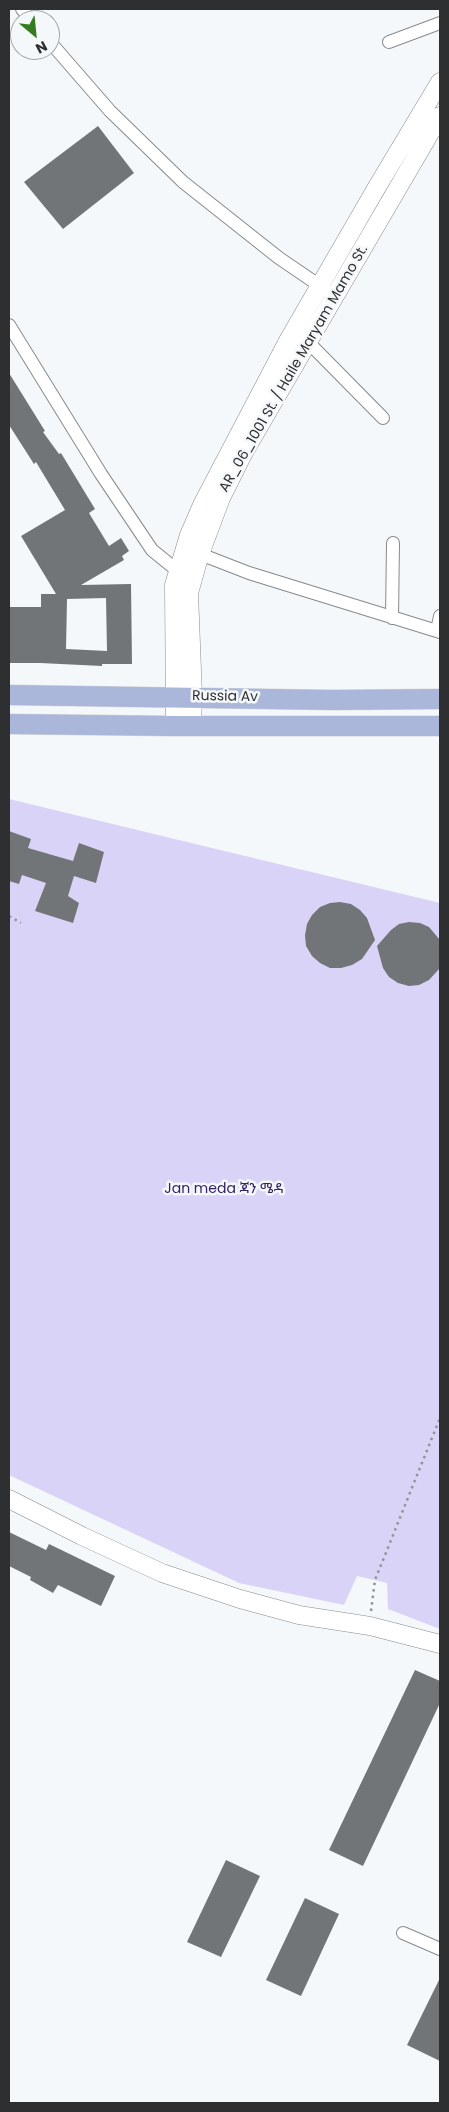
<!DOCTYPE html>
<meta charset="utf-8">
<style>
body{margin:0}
#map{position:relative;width:449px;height:2112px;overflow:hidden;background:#f5f8fa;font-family:Poppins,sans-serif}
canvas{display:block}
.frame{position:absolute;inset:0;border:10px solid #2e2f30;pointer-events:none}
.north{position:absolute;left:10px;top:10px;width:50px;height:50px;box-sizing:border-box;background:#f5f8fa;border:1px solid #a5a8a9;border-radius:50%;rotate:152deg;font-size:14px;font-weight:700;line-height:20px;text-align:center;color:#2e2f30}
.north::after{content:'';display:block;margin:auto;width:18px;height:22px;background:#357c21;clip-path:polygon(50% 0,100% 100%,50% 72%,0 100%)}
</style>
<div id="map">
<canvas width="449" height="2112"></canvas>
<div class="frame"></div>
<div class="north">N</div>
</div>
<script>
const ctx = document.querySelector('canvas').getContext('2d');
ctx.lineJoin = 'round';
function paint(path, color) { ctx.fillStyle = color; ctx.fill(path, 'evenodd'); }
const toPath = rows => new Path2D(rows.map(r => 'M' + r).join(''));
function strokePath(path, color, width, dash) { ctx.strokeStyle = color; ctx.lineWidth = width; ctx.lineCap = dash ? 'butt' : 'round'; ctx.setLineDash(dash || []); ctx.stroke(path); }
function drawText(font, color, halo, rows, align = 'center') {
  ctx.font = font + ' Poppins,"Noto Sans Ethiopic",sans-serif'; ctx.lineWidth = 5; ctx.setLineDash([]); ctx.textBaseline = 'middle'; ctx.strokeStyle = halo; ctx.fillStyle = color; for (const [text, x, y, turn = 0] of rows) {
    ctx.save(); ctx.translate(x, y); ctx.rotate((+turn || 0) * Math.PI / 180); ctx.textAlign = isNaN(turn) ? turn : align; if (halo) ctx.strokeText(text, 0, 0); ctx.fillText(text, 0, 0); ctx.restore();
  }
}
const green = toPath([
 [9,799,440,903,440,1629,388,1609,387,1583,357,1576,344,1605,239,1583,9,1475]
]);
const building = toPath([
 [98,126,134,173,63,229,24,182],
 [9,373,45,431,43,432,59,454,61,453,95,509,89,513,109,546,121,538,129,551,122,556,124,560,81,585,131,584,132,664,102,664,102,666,40,663,9,663,9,607,41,607,41,594,56,594,21,536,65,510,36,462,34,464,9,425],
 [106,598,107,651,66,649,67,599],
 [9,831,31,839,28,848,73,861,79,843,104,852,96,883,74,876,68,896,79,903,73,923,35,911,46,883,22,875,19,884,9,881],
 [340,902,351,904,360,910,367,918,375,940,362,959,352,965,341,968,330,968,320,963,312,956,306,946,305,935,307,924,312,915,320,907,330,903],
 [409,922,420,923,429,927,440,940,440,968,429,980,419,985,409,986,398,983,389,977,383,968,377,946,391,930,399,924],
 [9,1532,46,1550,49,1544,115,1576,101,1606,58,1585,53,1593,30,1580,31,1577,9,1566],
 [415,1670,440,1681,440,1703,363,1866,329,1850],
 [226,1860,260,1876,221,1957,187,1942],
 [305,1898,339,1914,301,1996,266,1980],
 [440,1978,440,2061,407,2045]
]);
const path = toPath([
 [9,916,21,923],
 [371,1611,375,1580,440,1418]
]);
const street = toPath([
 [22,9,31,20],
 [50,42,110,111,183,182,279,258,326,290],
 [389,42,440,23],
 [9,325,101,474,152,550,184,576],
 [308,342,383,418],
 [200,554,249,573,440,632],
 [392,618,393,543],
 [437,631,440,616],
 [403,1933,440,1949]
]);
const secondary = toPath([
 [175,726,174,585,189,535,202,505,289,339,377,187,440,82],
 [192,726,193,696,189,593,200,554,221,498,243,454,308,342,440,116],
 [9,1499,82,1536,162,1573,240,1599,299,1615,370,1626,440,1644]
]);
const primary = toPath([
 [9,695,333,700,440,699],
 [9,724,175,726,440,726]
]);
const streetNames = [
 ["AR_06_1001 St. / Haile Maryam Mamo St.",294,369,-60],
 ["Russia Av",225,697,1]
];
const parkNames = [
 ["Jan meda ጃን ሜዳ",224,1189]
];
paint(green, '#d9d3f8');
paint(building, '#727577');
strokePath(street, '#888a8c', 14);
strokePath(secondary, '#888a8c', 19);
strokePath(primary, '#d5d5d6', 21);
strokePath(path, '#929495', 2.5, [2.5, 4]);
strokePath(street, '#fff', 12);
strokePath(secondary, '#fff', 18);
strokePath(primary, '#aab6da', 20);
drawText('14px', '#2e2f30', '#f5f8fa', streetNames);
drawText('14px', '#362166', '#f5f8fa', parkNames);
</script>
